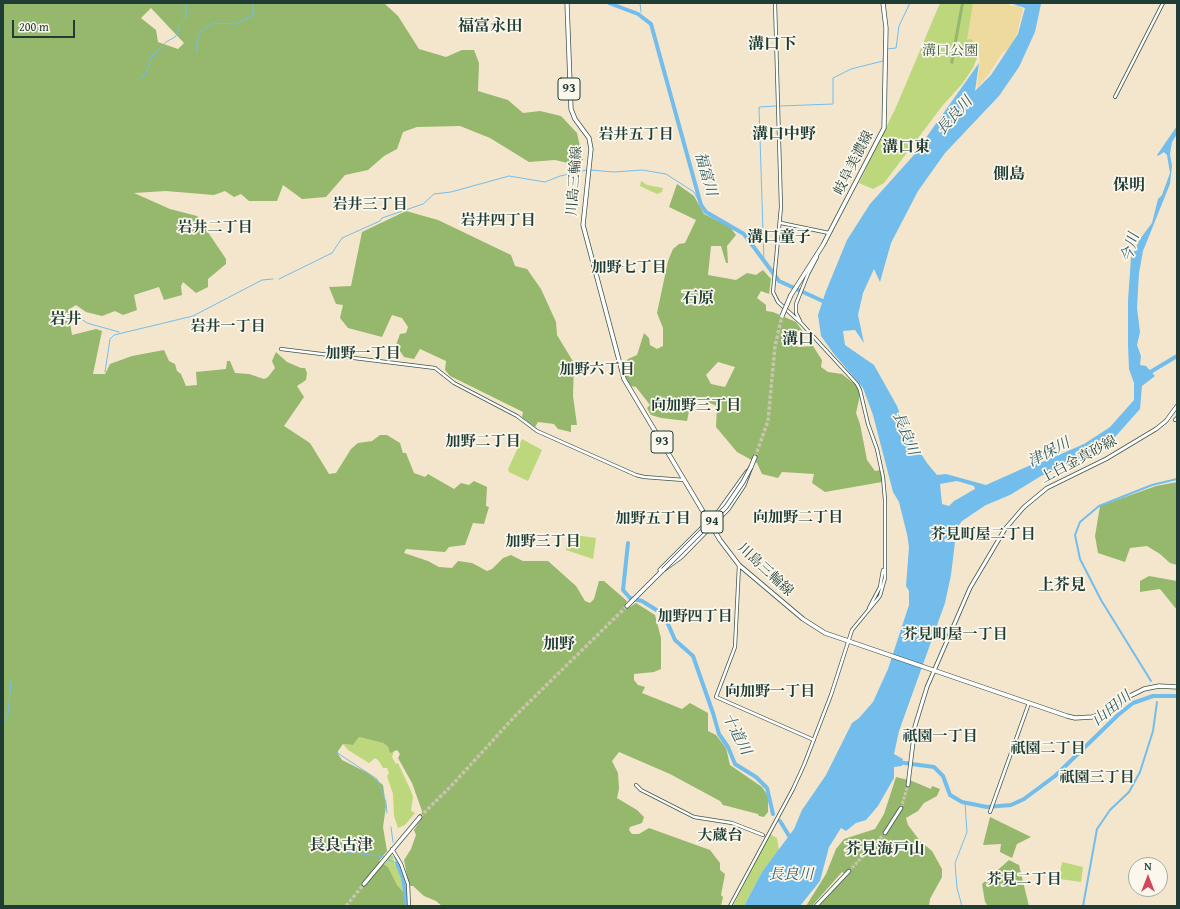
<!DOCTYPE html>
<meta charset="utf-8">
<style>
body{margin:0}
#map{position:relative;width:1180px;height:909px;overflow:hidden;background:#f3e6cc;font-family:"Gentium Book Plus",serif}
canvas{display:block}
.frame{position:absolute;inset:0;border:4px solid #1f3d34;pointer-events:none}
.north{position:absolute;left:1128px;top:857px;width:40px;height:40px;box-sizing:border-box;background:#fbf7ec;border:1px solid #a3ada2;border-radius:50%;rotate:0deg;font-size:11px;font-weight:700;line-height:16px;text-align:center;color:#1f3d34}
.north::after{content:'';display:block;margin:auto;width:14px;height:18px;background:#d1495b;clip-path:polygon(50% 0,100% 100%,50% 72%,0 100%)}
.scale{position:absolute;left:12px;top:20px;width:63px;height:18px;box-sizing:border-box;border:2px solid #1f3d34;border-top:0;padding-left:5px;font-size:12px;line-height:14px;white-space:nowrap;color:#1f3d34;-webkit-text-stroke:3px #fbf7ec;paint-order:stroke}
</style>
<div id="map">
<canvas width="1180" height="909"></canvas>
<div class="frame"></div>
<div class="north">N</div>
<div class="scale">200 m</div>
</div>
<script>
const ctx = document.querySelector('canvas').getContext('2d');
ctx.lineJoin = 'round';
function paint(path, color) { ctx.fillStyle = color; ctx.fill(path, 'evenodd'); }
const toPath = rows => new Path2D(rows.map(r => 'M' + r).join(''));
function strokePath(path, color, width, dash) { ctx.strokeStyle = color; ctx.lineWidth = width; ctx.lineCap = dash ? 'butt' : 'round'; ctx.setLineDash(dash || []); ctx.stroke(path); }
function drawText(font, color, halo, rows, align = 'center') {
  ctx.font = font + ' "Gentium Book Plus","Noto Serif JP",serif'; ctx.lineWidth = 3.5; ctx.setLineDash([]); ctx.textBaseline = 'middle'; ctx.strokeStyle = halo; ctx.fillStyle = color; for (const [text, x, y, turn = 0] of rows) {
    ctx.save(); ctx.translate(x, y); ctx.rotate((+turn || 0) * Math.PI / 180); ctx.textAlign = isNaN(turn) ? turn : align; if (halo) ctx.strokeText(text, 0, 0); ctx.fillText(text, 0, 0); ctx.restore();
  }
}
const green = toPath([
 [940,3,987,3,982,45,973,68,962,84,943,105,884,183,873,189,859,183,897,105],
 [641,181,647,185,663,188,662,192,657,194,640,186],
 [522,439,542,450,528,481,509,472,508,469],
 [568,534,596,538,593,559,566,550],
 [359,737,383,743,388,747,390,752,394,751,392,757,396,764,398,763,411,791,413,797,411,811,415,813,405,825,398,828,394,816,393,794,387,776,389,773,387,768,383,768,379,761,375,758,369,763,348,750,343,744,353,745],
 [770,834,777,838,779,851,762,872,744,906,733,906],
 [390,856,393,856,394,863,397,866,403,879,405,896,397,885,388,867,384,864],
 [1062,862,1083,867,1081,882,1053,878,1054,872,1060,873]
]);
const forest = toPath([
 [3,3,384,3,398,16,419,49,446,57,462,50,474,50,479,63,478,91,508,100,523,113,540,111,561,116,577,133,583,160,572,164,555,160,529,162,490,138,460,126,417,127,403,132,397,149,384,156,368,170,345,175,326,197,302,199,283,185,277,201,249,201,241,194,234,197,225,191,214,195,166,191,134,193,170,209,197,216,226,259,226,264,208,279,208,287,196,293,183,282,181,286,182,295,164,300,159,287,134,295,137,310,123,315,115,311,102,316,86,312,76,305,68,310,72,335,96,329,102,331,93,374,105,374,110,364,132,356,164,350,169,361,175,364,177,371,181,374,186,386,197,385,196,372,226,369,227,361,230,361,235,373,249,374,264,379,268,377,275,368,272,361,276,352,287,362,301,368,305,368,307,373,306,380,297,386,304,397,284,426,310,443,329,474,336,473,351,449,358,443,372,441,380,435,387,435,400,443,403,453,406,453,414,473,425,477,428,474,454,489,461,483,469,485,474,481,487,487,486,506,489,507,484,524,473,523,465,545,449,547,445,552,406,549,404,553,428,561,439,567,452,568,458,561,472,563,487,571,492,569,503,558,511,555,523,561,548,561,576,586,585,601,590,603,594,599,599,581,604,581,627,601,626,603,630,607,636,603,655,615,661,638,661,669,654,672,634,674,634,680,638,685,645,687,642,693,682,709,690,703,708,713,708,731,716,735,726,748,730,765,762,787,768,796,768,812,764,817,759,816,758,814,723,805,720,801,670,774,619,752,612,761,618,773,619,789,617,798,637,810,644,817,642,823,630,827,629,830,632,834,639,834,649,828,710,850,720,863,720,870,725,874,721,895,723,897,721,906,442,906,436,901,424,896,413,886,409,886,404,860,411,849,416,835,414,830,421,819,422,811,412,783,398,758,400,754,397,750,390,753,388,747,383,743,359,737,353,745,343,744,338,751,338,754,342,760,368,773,383,785,386,806,383,827,387,851,379,861,388,867,397,885,403,892,405,896,405,906,3,906],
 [151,8,184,43,178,49,158,42,156,30,141,18],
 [961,3,964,3,953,64,950,63],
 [677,184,694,196,704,214,730,227,736,235,727,246,728,263,726,263,721,246,711,246,708,275,736,280,747,273,756,275,763,270,771,279,769,294,761,291,757,298,766,305,766,311,773,312,796,322,804,333,803,337,793,343,798,347,813,346,822,360,821,367,828,372,842,374,856,385,860,395,856,413,860,424,867,460,875,471,881,470,882,482,825,492,812,483,814,474,782,472,778,478,762,474,757,463,737,452,716,427,717,406,692,396,687,421,661,418,651,415,647,408,650,405,636,387,631,386,625,378,623,365,628,359,637,355,644,333,649,338,650,345,657,349,663,346,663,328,657,313,668,261,673,249,679,244,685,243,696,220,669,207],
 [718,362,735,367,725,387,711,384,706,375],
 [406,211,438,220,511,255,515,266,527,269,541,289,556,322,557,335,574,363,573,396,577,425,571,425,571,432,558,429,554,424,538,422,535,427,522,417,523,412,450,376,445,370,446,361,420,349,414,359,404,357,396,345,400,334,406,333,408,327,402,318,392,315,382,337,348,328,340,318,343,305,336,304,329,287,351,286,362,232],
 [1177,482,1177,565,1170,563,1160,554,1147,546,1130,548,1125,562,1098,553,1095,536,1100,506,1156,486],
 [1149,576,1177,581,1177,610,1160,589,1140,592,1140,581],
 [896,777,912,781,931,789,932,786,940,789,937,796,924,803,918,811,906,818,908,825,920,841,932,851,942,869,942,877,930,899,929,906,819,906,845,874,842,872,812,906,806,906,826,874,836,849,844,839,875,829,884,814],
 [990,817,1031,837,1017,844,1012,858,1000,852,1001,844,983,845],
 [1009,860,1019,865,1029,906,988,906,985,902,982,884]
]);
const sand = toPath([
 [973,3,1008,3,1011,6,1017,5,1023,9,1017,34,1010,48,1002,53,989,74,977,88,980,59,975,44,971,39,967,40]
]);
const water = toPath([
 [1010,3,1040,3,1041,4,1035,32,1019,67,999,96,945,153,918,191,891,243,880,282,874,269,863,293,858,315,864,343,855,330,843,331,845,345,874,365,897,406,907,432,927,463,937,475,946,474,986,485,1033,464,1040,463,1084,444,1101,433,1110,427,1134,400,1134,383,1129,369,1128,345,1128,300,1131,258,1140,239,1152,223,1158,199,1162,195,1170,173,1167,155,1164,152,1158,156,1157,155,1177,126,1177,134,1172,142,1170,154,1172,166,1170,184,1143,251,1139,273,1137,308,1140,332,1137,345,1141,356,1140,365,1146,366,1155,376,1142,386,1140,409,1115,437,1091,453,1041,476,1010,495,986,505,962,521,946,542,955,542,951,575,945,603,899,731,894,754,903,759,902,766,894,767,894,778,878,806,866,820,856,823,846,831,841,828,829,847,820,881,800,906,744,906,762,872,794,829,802,810,826,775,852,723,859,718,873,702,888,669,909,605,909,591,906,586,909,547,907,534,899,502,893,492,873,415,863,388,834,354,821,336,818,315,826,291,847,240,870,204,913,156,979,63,975,91,991,75,1018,34,1025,8],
 [957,481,974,486,975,489,954,501,949,506,942,504,940,484]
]);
const stream = toPath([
 [640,3,641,12],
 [640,15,641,14],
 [887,49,896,48,899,26,910,3],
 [197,52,197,40,201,31,213,23,234,24,250,17,253,14,253,3],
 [137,81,146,73,151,58,166,42,175,37,179,31,179,25,186,18,186,3],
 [780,106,833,104,833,78,851,69,883,61,884,49],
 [590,170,614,172,642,170,666,174,694,192,701,205],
 [764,262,759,107,776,106],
 [279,279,332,253,342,238,380,221,382,218,423,204,434,194,451,192,509,176,545,182,560,176,587,170],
 [69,310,87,323,119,332],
 [105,372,110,339,114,335,193,316,262,280,273,279],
 [3,723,8,715,11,681],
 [336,752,377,779,386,802,387,813],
 [391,827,393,842],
 [326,849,384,857],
 [394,856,397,863],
 [388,860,397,863],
 [962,906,957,888,955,863,967,832,965,803]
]);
const canal = toPath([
 [1151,681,1101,600,1080,559,1075,535,1080,522,1099,506,1152,485,1177,479],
 [1083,906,1097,829,1110,810,1129,792,1140,772,1153,731,1157,702]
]);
const river = toPath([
 [609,3,638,14,651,24,701,205,706,212,744,234,779,281,827,303],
 [1147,374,1177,356],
 [628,543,623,590,630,598,642,601,658,611,668,624,675,640,693,656,713,713,719,734,728,747,735,764,756,777,767,788,773,814],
 [897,762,934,767,943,776,950,795,962,802,987,807,1011,805,1024,799,1055,776,1118,715,1133,703,1153,696,1177,696],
 [780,821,791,839],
 [397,863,403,878,407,906]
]);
const secondaryTunnel = toPath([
 [901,808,908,785],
 [849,871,885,833]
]);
const primaryTunnel = toPath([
 [755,457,768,421,775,346,782,316],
 [420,817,453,784,516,715,627,606],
 [346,906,364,884]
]);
const tertiary = toPath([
 [1115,97,1163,3],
 [781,223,829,233],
 [800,321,796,313,796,304,808,274,817,257],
 [281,349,435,368,454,383,517,416,537,431,636,475,644,477,684,480],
 [1175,420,1177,418],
 [739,565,735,647,716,697,814,740],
 [869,608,880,587,883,570],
 [636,785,641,790,694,817,732,823,763,835],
 [990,812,1029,703],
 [392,849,401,864,408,884,409,906],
 [730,906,793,789,804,765,831,695,852,630,880,596,885,578,885,500,883,477,877,449,868,424,860,390,857,384,801,323,778,302,773,292,781,207,775,3]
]);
const secondary = toPath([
 [908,785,915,726,927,687,970,588,1005,529,1024,507,1047,488,1106,459,1156,429,1166,421,1177,406],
 [885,833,901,808],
 [816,906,849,871]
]);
const primary = toPath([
 [567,3,571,109,575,119,589,138,591,149,583,225,624,379,720,540,739,565,803,619,825,633,1067,716,1075,718,1092,717,1103,713,1130,696,1144,689,1159,686,1177,687],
 [791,295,823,245,884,128,886,28,883,3],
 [751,467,755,457],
 [660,570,719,511,747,472],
 [627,606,663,570,681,557,728,509,744,485,750,469],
 [364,884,420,817]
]);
const primaryBridge = toPath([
 [782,316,791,295],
 [663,570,726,507,743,482,751,467]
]);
const shields = [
 [569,89,22],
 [662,442,22],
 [712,522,22]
];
const shieldNames = [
 ["93",569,89],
 ["93",662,442],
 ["94",712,522]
];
const parkNames = [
 ["溝口公園",950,51]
];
const streetNames = [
 ["岐阜美濃線",854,163,-63],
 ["川島三輪線",575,181,-86],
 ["上白金真砂線",1079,460,-28],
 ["川島三輪線",765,570,43]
];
const waterNames = [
 ["長良川",955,116,-48],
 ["福富川",705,174,74],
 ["今川",1131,248,-73],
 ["長良川",905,434,68],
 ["津保川",1049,453,-28],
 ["山田川",1112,709,-39],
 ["十道川",736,734,63],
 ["長良川",791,875]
];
const neighbourhoodNames = [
 ["岩井五丁目",636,135],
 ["岩井三丁目",370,205],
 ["岩井四丁目",498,221],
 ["岩井二丁目",215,228],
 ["加野七丁目",629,268],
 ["岩井一丁目",228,327],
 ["加野一丁目",363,354],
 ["加野六丁目",597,370],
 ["向加野三丁目",696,406],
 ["加野二丁目",483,442],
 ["向加野二丁目",798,518],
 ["加野五丁目",653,519],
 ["芥見町屋二丁目",983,535],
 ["加野三丁目",543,542],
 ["加野四丁目",695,617],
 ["芥見町屋一丁目",955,635],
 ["向加野一丁目",770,692],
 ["祇園一丁目",940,737],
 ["祇園二丁目",1048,749],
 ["祇園三丁目",1097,778],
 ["大蔵台",720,836],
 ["芥見二丁目",1024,880]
];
const quarterNames = [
 ["福富永田",490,27],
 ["溝口下",772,45],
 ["溝口中野",784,135],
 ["溝口東",906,148],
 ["側島",1009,175],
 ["保明",1129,186],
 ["溝口童子",779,238],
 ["石原",698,299],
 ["岩井",66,320],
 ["溝口",798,340],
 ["上芥見",1062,586],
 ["加野",559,645],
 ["長良古津",341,846],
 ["芥見海戸山",885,850]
];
paint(green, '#bcd77c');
paint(forest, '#95b86c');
paint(sand, '#eeda9e');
paint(water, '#73bdec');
strokePath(stream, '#73bdec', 1);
strokePath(canal, '#73bdec', 2);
strokePath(river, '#73bdec', 4);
strokePath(secondaryTunnel, '#c9c4ae', 3, [3, 1.5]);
strokePath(primaryTunnel, '#c9c4ae', 3.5, [3.5, 2]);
strokePath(tertiary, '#3f564b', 4);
strokePath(secondary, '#3f564b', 4.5);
strokePath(primary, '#3f564b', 5);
strokePath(tertiary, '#fff', 2.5);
strokePath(secondary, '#fff', 3);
strokePath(primary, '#fff', 3.5);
strokePath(primaryBridge, '#3f564b', 5, []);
strokePath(primaryBridge, '#fff', 3.5);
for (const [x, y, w] of shields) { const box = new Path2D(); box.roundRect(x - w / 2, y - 11, w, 22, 3); ctx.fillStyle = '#fbf7ec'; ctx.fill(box); strokePath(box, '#1f3d34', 1); }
drawText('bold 13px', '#1f3d34', null, shieldNames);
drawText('14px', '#3e5c42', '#fbf7ec', parkNames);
drawText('14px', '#1f3d34', '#fbf7ec', streetNames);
drawText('italic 15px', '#345d62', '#fbf7ec', waterNames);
drawText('bold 15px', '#1f3d34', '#fbf7ec', neighbourhoodNames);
drawText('bold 16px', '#1f3d34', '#fbf7ec', quarterNames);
</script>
